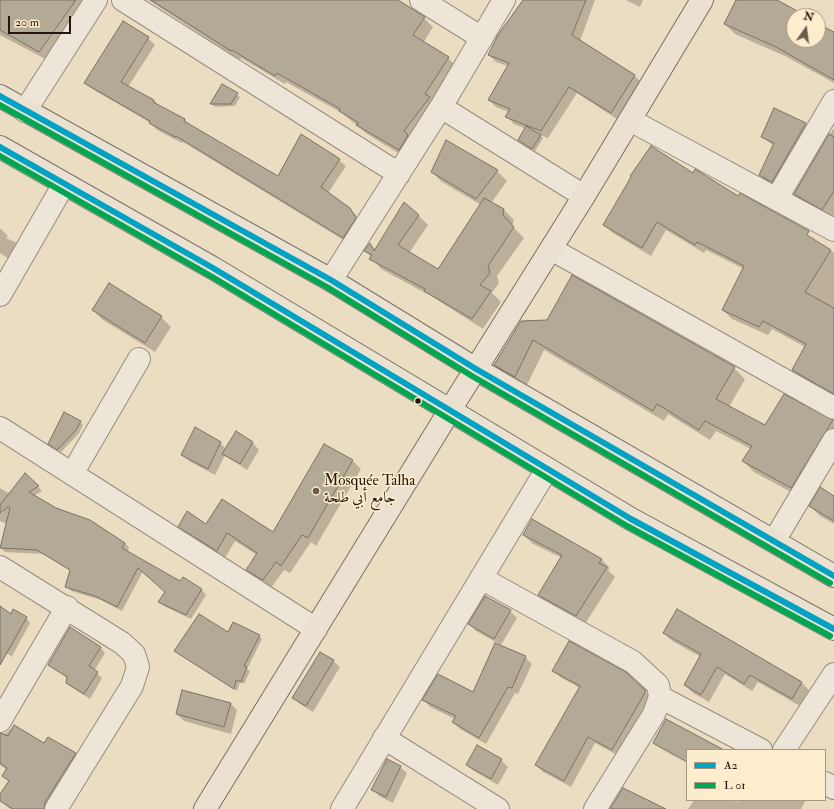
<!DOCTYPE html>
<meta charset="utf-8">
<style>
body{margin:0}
#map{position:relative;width:834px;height:809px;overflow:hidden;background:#ebddc2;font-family:"IM FELL Double Pica",serif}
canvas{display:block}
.legend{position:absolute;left:686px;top:749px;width:140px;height:52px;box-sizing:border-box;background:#fdedcc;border:1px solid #a79780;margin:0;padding:5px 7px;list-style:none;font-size:12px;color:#26160f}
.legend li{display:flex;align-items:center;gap:8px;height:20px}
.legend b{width:20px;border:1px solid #a79780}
.north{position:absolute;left:786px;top:8px;width:40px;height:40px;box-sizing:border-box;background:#fdedcc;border:1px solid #a79780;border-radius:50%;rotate:14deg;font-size:11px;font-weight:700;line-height:16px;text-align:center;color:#26160f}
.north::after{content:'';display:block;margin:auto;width:14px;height:18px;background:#6b5c4e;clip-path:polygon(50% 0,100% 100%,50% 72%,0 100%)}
.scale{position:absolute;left:8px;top:16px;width:63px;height:18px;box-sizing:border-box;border:2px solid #26160f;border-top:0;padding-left:5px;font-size:12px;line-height:14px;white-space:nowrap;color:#26160f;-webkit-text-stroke:3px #fdedcc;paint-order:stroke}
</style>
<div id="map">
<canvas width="834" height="809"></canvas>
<ul class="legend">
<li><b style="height:5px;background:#02a2c4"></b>A2</li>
<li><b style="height:5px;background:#00a651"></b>L 01</li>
</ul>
<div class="north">N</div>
<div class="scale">20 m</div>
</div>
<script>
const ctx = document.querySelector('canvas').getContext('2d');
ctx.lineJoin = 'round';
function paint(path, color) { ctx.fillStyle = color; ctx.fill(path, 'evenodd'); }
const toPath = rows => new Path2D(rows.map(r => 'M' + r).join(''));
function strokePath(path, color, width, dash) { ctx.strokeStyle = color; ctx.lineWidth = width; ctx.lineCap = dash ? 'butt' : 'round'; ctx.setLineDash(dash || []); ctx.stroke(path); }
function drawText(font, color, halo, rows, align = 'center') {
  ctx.font = font + ' "IM FELL Double Pica",Amiri,serif'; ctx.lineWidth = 3; ctx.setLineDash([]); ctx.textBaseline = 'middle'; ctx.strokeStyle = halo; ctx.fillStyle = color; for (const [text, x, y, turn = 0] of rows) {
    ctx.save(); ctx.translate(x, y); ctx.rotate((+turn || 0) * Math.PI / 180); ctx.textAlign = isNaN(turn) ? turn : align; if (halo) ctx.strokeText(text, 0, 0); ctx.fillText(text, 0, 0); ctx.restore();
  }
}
const shadow = toPath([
 [0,0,92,0,49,61,0,35],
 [148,0,395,0,424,18,433,27,423,43,448,58,457,67,408,159,367,134,342,113,286,82,285,84,241,58,240,60],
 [524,0,595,0,580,41,635,76,642,83,618,120,577,93,548,138,538,134,543,138,535,151,519,140,526,129,514,124,507,117,509,112,496,107,489,100,508,66,496,62,489,55],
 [626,0,643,0,640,7],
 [738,0,775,0,799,12,802,16,794,16,794,40,818,40,818,25,834,33,834,83,787,57,735,34,725,24],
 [124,23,148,38,155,45,128,87,154,100,160,107,185,120,191,127,278,178,339,160,346,166,328,193,349,208,356,215,361,225,350,244,183,142,182,143,157,130,149,122,92,89,85,83],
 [223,85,240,97,235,106,215,107,212,104],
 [775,109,806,124,812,131,779,188,767,182,760,175,774,146,762,137],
 [833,129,834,129,834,219,803,202,795,194],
 [497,171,507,181,491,203,504,210,514,220,512,226,524,238,497,276,499,283,492,293,501,302,483,329,431,296,381,269,366,251,370,244,376,250,418,215,428,225,409,253,439,271,481,205,442,182,432,172],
 [693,174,739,197,740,195,834,253,834,398,802,378,793,370,805,347,772,329,768,335,732,319,723,310,744,269,706,250,704,253,666,230,651,256,613,233,604,225],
 [0,228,8,236,6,238,15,242,24,250,15,263,0,253],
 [93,310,161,317,171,327,155,352,103,320],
 [521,322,734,368,745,379,729,407,765,426,834,421,834,445,802,498,754,472,743,461,751,449,716,431,710,440,668,414,664,421,544,350,526,387,506,376,495,365],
 [80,422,83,425,79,433,61,452,52,447],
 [236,433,253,443,259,450,247,470,225,455,215,475,189,461,182,455,220,443,226,449],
 [325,445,353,461,361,469,316,546,311,542,290,573,284,570,271,588,256,578,248,570,257,555,235,541,225,558,188,535,180,527,206,526,273,534],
 [25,474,42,491,34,496,125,543,129,548,127,552,181,582,183,579,202,590,206,595,191,619,164,606,160,602,166,592,143,571,122,611,101,600,71,591,66,586,71,571,43,554,5,552,1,548,7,524,0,521,0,488,10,494],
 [834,497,834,524,820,516,810,506],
 [524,535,601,559,610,568,608,570,615,577,585,624,548,604,539,595,562,558,533,544],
 [0,607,11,615,26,618,30,623,11,658,11,656,0,649],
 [510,611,517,618,501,645,476,631,469,624],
 [229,633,259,636,262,639,247,669,250,671,244,684,240,682,237,691,179,653],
 [664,633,801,682,809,690,800,706,758,682,752,691,725,674,709,702,693,693,685,685,701,657,672,641],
 [100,647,105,653,94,671,102,678,90,699,73,688,67,683,68,678,49,665],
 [525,657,532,664,518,694,515,693,486,744,460,729,453,722,455,719,430,707,424,700,473,693],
 [333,661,340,667,313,712,300,704,294,698],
 [554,670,645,692,652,698,619,756,595,743,571,787,543,772,536,765,580,688,560,677],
 [230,703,237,710,231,734,184,721,177,714],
 [14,726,44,744,75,754,83,762,54,809,10,809,0,800,0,796,9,782,3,776,7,770,0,765,0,734,6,733],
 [654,743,717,750,687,750,687,761,660,746,660,748,687,764,661,749],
 [501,760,508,767,498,785,474,771,467,765],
 [400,767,407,773,393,803,379,796,373,789],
 [694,800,731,800,737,802,738,800,806,800,801,809,688,809]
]);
const building = toPath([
 [0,0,76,0,39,52,0,30,0,0],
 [151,0,398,0,425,17,413,35,449,57,425,94,430,97,404,131,408,135,399,150,356,125,359,123,339,111,340,109,277,73,275,76,232,50,231,51,151,0],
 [523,0,586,0,572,35,635,75,611,113,569,87,541,131,505,117,510,109,488,100,509,63,488,55,498,35,523,0],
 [736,0,777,0,799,12,798,14,802,16,794,16,794,40,818,40,818,24,834,32,834,80,776,47,724,24,736,0],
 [123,21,149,37,121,82,154,100,153,102,185,119,184,121,278,176,301,134,340,159,321,187,350,208,356,218,343,238,176,136,175,137,149,123,150,121,84,83,123,21],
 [222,84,238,93,231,104,210,104,222,84],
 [774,108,806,123,772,182,759,175,774,143,761,137,774,108],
 [526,126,541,135,532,149,518,140,526,126],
 [829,134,834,137,834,191,822,210,794,194,829,134],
 [446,140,498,170,476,199,431,172,446,140],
 [651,146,693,173,695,169,738,196,740,193,809,231,807,235,831,250,805,292,834,308,834,394,792,370,806,344,763,321,759,327,722,310,744,266,697,242,695,245,657,222,642,248,603,225,631,177,630,176,651,146],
 [484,198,504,209,503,215,514,227,488,266,490,273,480,285,491,291,472,319,424,291,425,289,369,259,372,255,364,251,370,243,374,251,404,202,419,215,398,245,438,269,484,198],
 [572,275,735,367,716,399,765,425,784,394,833,420,791,488,742,461,752,446,705,421,699,430,657,404,653,411,533,340,515,377,494,365,521,321,547,320,572,275],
 [109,283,162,316,145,343,92,310,109,283],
 [64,412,81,421,76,430,57,450,48,444,64,412],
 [195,427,221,442,208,469,181,455,195,427],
 [236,431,253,442,240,464,222,454,236,431],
 [324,444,353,460,308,538,302,535,281,566,276,562,263,580,246,570,257,553,227,533,217,551,178,527,187,511,206,524,222,499,273,532,324,444],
 [25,473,39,486,29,492,56,508,90,520,125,543,122,548,180,581,183,577,202,589,186,615,158,602,165,592,138,568,117,607,95,596,65,587,70,570,37,550,0,548,10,508,8,507,0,513,0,505,25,473],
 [820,487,834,496,834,521,809,506,820,487],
 [532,519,602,559,599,563,607,567,576,616,538,595,562,555,523,535,532,519],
 [485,596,511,610,494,639,468,624,485,596],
 [0,606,11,614,13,609,27,617,0,665,0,606],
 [677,609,802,682,792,699,750,675,744,684,717,667,701,695,684,685,701,654,663,633,677,609],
 [199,614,228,632,233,622,260,635,244,666,247,667,241,682,236,680,234,689,174,651,199,614],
 [70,627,101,647,89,666,98,672,84,694,66,683,67,677,48,665,70,627],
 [569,641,626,672,646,691,612,750,588,737,564,781,535,765,580,686,552,671,569,641],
 [495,643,526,656,512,688,508,687,479,738,452,722,456,716,422,700,438,674,473,692,495,643],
 [320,652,334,660,306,706,292,698,320,652],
 [182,690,231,703,224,727,176,714,182,690],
 [666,719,724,750,687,750,687,762,653,743,666,719],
 [14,725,44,743,48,737,76,753,45,802,44,809,13,809,0,801,0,794,9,781,2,776,7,768,0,763,0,733,8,736,14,725],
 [477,745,502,759,491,779,466,765,477,745],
 [387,759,401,766,386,797,371,790,387,759],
 [623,788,666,809,610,809,623,788]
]);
const minor = toPath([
 [123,0,399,174],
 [421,0,482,38],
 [441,107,584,196],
 [25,111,96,0],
 [630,120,834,230],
 [777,198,834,101],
 [551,249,834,408],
 [331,280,441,107,504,0],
 [0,295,64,184],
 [0,428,316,629],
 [72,474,139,359],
 [774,541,834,440],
 [0,567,122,643,134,654,138,667,132,686,56,809],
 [481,578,633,662,658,685,660,697,654,714,595,809],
 [660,697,761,750],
 [0,721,67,607],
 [384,738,498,809],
 [784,750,834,674],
 [825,783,834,788],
 [342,809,547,469]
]);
const major = toPath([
 [205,809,450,410,584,196,702,0]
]);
const highway = toPath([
 [0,96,331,280,476,369,834,576],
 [0,147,213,268,631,519,834,629]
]);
const bus1 = toPath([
 [0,96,331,280,476,369,834,576],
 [0,147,213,268,631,519,834,629]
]);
const bus2 = toPath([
 [0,105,327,287,472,376,830,583],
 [0,156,209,275,627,526,830,636]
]);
const markers = [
 [418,401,3.5,"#26160f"],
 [316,491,4,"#6b5c4e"]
];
const poiNames = [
 ["Mosquée Talha",324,482],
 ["جامع أبي طلحة",324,499]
];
paint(shadow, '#0003');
paint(building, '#b3a997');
strokePath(building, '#7b7163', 1);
strokePath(minor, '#968c7d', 24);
strokePath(major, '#7b7163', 24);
strokePath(highway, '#7b7163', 24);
strokePath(minor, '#ede6d8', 22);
strokePath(major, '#eae1d1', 22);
strokePath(highway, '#eae1d1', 22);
strokePath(bus1, '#02a2c4', 6);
strokePath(bus2, '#00a651', 6);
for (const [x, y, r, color] of markers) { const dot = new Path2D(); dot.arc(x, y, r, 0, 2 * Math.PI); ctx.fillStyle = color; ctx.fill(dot); strokePath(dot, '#fdedcc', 1.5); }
drawText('15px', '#26160f', '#fdedcc', poiNames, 'left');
</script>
